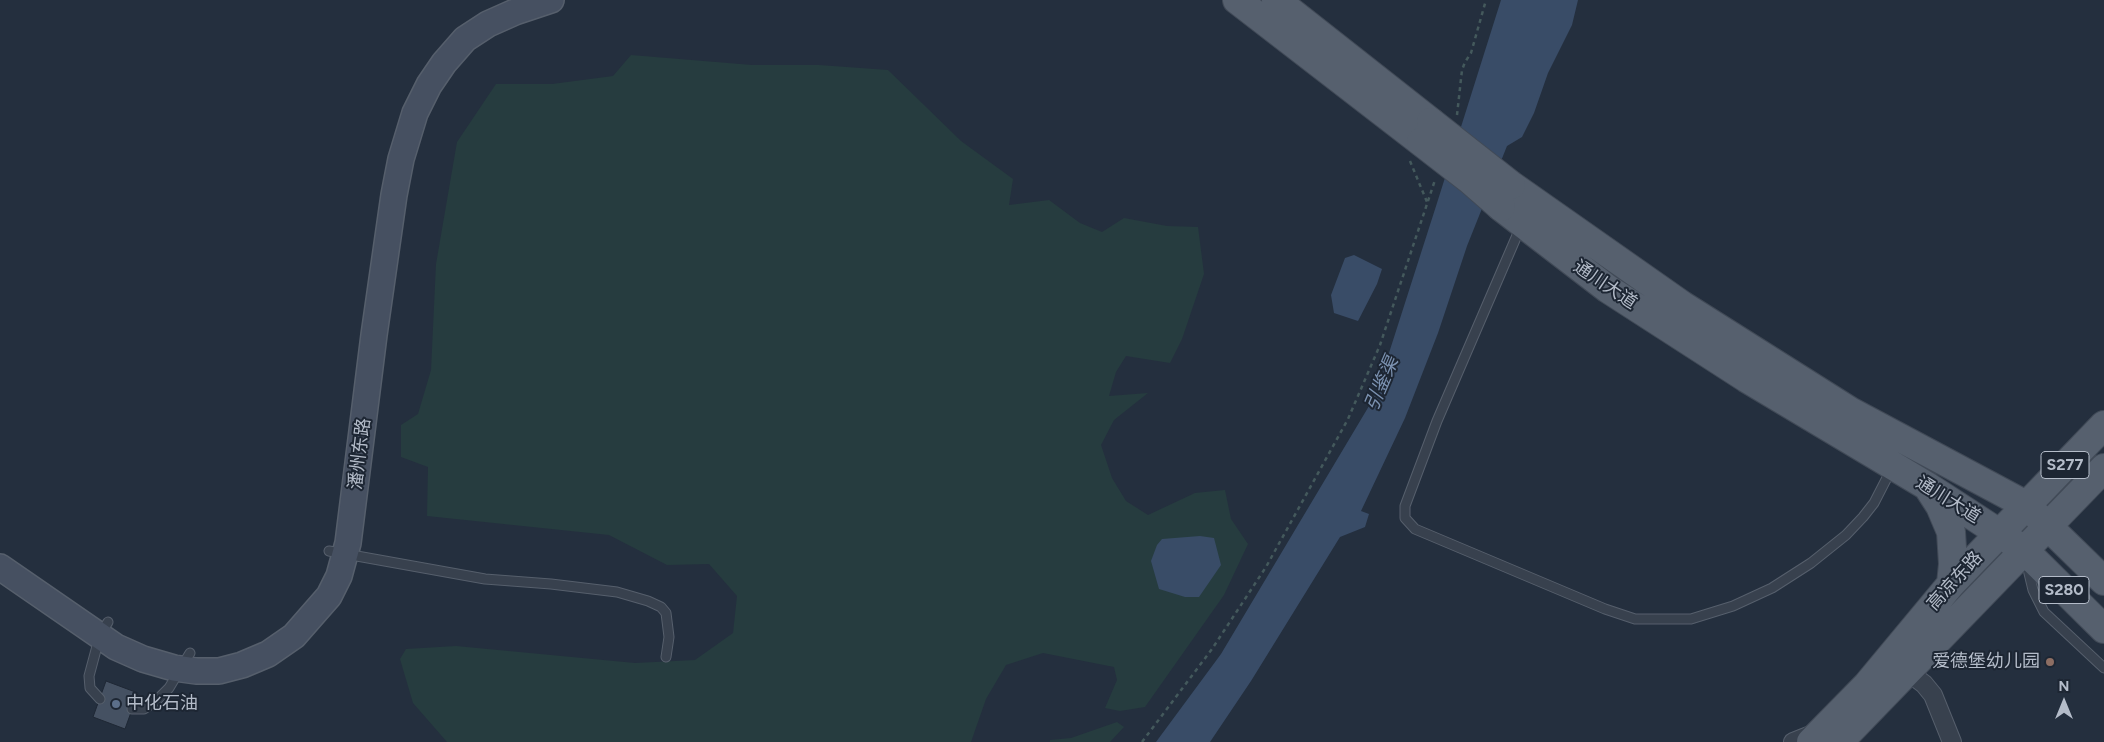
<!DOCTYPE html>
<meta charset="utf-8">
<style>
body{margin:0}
#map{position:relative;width:2104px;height:742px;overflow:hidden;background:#242f3e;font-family:Figtree,sans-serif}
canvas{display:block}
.north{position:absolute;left:2039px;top:677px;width:50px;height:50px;-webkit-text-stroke:4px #1d2633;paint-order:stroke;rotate:0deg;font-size:14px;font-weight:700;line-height:20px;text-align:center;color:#b4bcc9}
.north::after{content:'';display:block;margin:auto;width:18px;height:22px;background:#b4bcc9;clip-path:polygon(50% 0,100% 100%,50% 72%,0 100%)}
</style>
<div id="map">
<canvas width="2104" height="742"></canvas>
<div class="north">N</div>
</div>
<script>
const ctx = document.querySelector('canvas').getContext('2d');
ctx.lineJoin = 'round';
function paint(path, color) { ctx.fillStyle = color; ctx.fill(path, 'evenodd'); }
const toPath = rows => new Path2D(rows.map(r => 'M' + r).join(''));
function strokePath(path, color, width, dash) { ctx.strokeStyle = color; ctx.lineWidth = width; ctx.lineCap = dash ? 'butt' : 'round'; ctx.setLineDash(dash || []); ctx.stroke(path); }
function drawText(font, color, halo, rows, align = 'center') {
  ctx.font = font + ' Figtree,"Noto Sans SC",sans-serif'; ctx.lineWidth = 4; ctx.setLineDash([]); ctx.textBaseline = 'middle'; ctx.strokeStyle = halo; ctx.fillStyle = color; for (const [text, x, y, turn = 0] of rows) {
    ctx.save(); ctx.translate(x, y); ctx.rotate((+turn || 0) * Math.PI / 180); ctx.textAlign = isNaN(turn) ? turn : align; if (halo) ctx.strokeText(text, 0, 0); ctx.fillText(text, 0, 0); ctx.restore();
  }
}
const green = toPath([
 [631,55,752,65,819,65,888,70,961,141,1013,179,1009,205,1049,200,1080,223,1102,232,1124,218,1167,226,1198,227,1204,274,1182,339,1170,363,1126,356,1116,372,1109,396,1148,393,1114,420,1101,445,1112,478,1126,501,1148,515,1195,493,1225,490,1231,519,1248,544,1224,595,1145,707,1120,711,1105,708,1117,680,1114,667,1043,653,1006,665,986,699,971,742,447,742,413,703,400,659,406,649,456,646,635,663,695,660,733,633,737,596,709,564,667,565,609,535,427,516,428,467,401,457,401,425,418,414,431,370,436,264,457,142,496,84,552,84,613,76],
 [1117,722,1124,727,1110,742,1050,742,1050,740,1071,738]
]);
const water = toPath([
 [1501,0,1578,0,1572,25,1548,73,1534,113,1522,137,1507,146,1467,246,1438,333,1405,418,1361,511,1369,514,1365,527,1340,537,1251,681,1210,742,1156,742,1221,654,1369,406,1380,381,1437,203],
 [1354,255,1382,269,1377,284,1358,321,1334,313,1331,295,1345,258],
 [1200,536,1214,538,1221,565,1199,597,1185,597,1159,589,1151,561,1157,545,1162,539]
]);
const building = toPath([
 [106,681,138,693,125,729,93,717,106,681]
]);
const path = toPath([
 [1457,115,1462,70,1465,62,1471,53,1486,0],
 [1410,161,1427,202],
 [1142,742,1212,649,1266,567,1348,419,1380,345,1435,180]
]);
const service = toPath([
 [1521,226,1437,421,1405,506,1405,518,1415,529,1605,609,1635,619,1691,619,1733,606,1772,588,1811,563,1846,535,1863,517,1874,503,1892,468],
 [329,551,485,579,551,584,617,592,648,601,661,607,666,613,669,637,666,657],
 [2027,565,2033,590,2044,612,2104,668],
 [100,699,90,688,89,676,100,635,108,622],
 [132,709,144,709,156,701,169,688,190,653]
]);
const minor = toPath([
 [1908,672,1924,684,1933,695,1952,742],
 [1793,742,1818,732]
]);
const secondary = toPath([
 [0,567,116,647,143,659,174,668,196,671,219,671,242,665,268,654,294,636,329,596,339,576,348,543,374,335,394,195,401,159,415,113,429,85,444,63,465,39,488,24,515,12,551,0]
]);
const primary = toPath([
 [1237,0,1421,142],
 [1276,0,1431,122],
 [1511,185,1682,305,1850,411,2026,505,2104,581],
 [1501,207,1608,289,1746,378,1927,486,1999,533,2024,550,2104,629],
 [1929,489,1940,506,1951,532,1953,564,1951,584],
 [1811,742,1867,685,1951,584,2104,425],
 [1839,742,2104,468]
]);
const primaryBridge = toPath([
 [1431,122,1511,185],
 [1421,142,1470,180,1501,207]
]);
const markers = [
 [2050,662,5,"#8d6e63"],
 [116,704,5,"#5c6f8a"]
];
const shields = [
 [2065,465,48],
 [2064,590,50]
];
const shieldNames = [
 ["S277",2065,465],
 ["S280",2064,590]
];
const streetNames = [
 ["通川大道",1605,285,34],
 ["潘州东路",360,454,-83],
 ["通川大道",1948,500,32],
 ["高凉东路",1955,581,-48]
];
const poiNames = [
 ["爱德堡幼儿园",2040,662],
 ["中化石油",126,704,"left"]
];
const waterNames = [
 ["引鉴渠",1382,384,-67]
];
paint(green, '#263c3f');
paint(water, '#394c67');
paint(building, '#455162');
strokePath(building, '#1f2835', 1);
strokePath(service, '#565f6c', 11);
strokePath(minor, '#565f6c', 20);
strokePath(secondary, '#565f6c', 28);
strokePath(primary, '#414a57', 30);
strokePath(path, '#44595c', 2.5, [4, 4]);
strokePath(service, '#38414e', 9);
strokePath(minor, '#38414e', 18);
strokePath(secondary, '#465061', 25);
strokePath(primary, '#56606e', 28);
strokePath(primaryBridge, '#414a57', 30, []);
strokePath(primaryBridge, '#56606e', 28);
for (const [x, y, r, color] of markers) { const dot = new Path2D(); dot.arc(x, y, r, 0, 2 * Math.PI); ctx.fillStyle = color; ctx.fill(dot); strokePath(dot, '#1d2633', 2); }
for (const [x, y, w] of shields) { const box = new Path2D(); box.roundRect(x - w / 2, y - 13.5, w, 27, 4); ctx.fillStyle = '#1d2633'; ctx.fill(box); strokePath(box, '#b4bcc9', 1); }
drawText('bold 16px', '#b4bcc9', null, shieldNames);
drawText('18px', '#b4bcc9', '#1d2633', streetNames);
drawText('18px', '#b4bcc9', '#1d2633', poiNames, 'right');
drawText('italic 19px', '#7c92b1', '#1d2633', waterNames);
</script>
